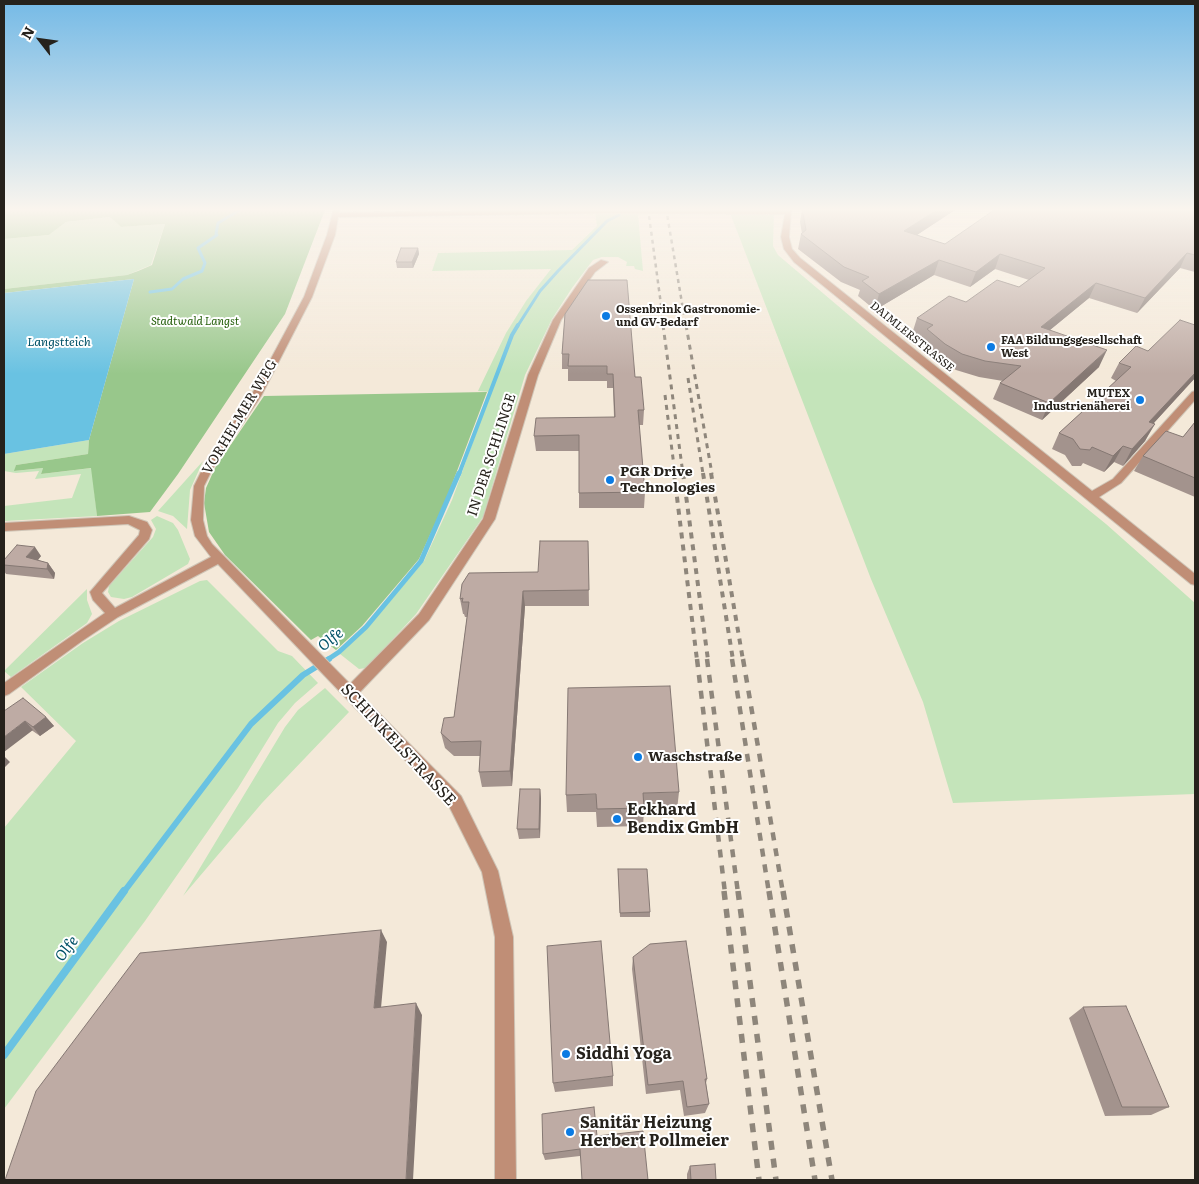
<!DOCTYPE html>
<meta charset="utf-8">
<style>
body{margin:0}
#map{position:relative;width:1199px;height:1184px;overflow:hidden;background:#f4e9d9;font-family:Literata,serif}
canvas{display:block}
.frame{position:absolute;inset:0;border:5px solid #26221c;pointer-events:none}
.north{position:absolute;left:15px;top:15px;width:50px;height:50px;-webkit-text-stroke:4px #fff;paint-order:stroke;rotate:300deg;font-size:14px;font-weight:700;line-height:20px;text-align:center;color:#26221c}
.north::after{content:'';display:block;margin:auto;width:18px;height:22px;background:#26221c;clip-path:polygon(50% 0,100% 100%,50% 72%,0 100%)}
</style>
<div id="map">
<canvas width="1199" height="1184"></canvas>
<div class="frame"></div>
<div class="north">N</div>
</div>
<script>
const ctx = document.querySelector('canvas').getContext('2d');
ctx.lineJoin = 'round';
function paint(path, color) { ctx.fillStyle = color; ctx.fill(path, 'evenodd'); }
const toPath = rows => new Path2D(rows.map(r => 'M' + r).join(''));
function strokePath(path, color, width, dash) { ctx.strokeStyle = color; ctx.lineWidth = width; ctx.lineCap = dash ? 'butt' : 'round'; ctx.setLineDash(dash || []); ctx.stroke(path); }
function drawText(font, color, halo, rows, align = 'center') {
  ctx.font = font + ' Literata,serif'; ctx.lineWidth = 4; ctx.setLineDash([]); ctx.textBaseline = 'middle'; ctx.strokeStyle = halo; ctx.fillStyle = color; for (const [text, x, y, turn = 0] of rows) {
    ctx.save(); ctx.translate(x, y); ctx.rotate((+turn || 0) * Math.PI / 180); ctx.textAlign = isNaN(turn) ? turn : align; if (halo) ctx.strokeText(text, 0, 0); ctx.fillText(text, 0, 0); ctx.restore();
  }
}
const green = toPath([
 [595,213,638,214,643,271,635,269,634,266,626,266,627,262,618,257,602,257,593,260,572,288,552,319,525,375,483,517,416,614,366,668,359,669,340,654,368,627,424,561,452,500,491,392,478,391,506,333,526,301,551,269,432,271,438,253,572,250,597,226],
 [730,213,774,215,773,246,778,255,870,333,1106,524,1195,603,1195,794,953,803,923,702,871,579],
 [111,217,121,227,165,224,151,265,127,275,4,289,4,239,49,235,66,222],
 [89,440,88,454,16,465,15,471,43,468,41,474,92,468,97,516,4,521,4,506,72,498,81,474,35,479,39,471,16,473,4,471,4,454],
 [203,461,190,490,187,529,173,516,158,511],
 [157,516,173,523,178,530,190,559,188,564,132,597,124,599,111,597,108,592,109,586,153,537,156,529,151,520],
 [207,580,278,651,292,656,318,683,295,703,278,723,238,788,145,921,4,1109,4,828,76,741,21,687,83,643,119,621,200,581],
 [87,589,87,600,92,614,87,623,11,677,4,671],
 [325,688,349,712,262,803,183,896,285,727,298,710]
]);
const forest = toPath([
 [4,208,501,208,325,210,285,314,178,474,150,512,97,516,91,468,41,474,43,468,14,471,16,465,88,454,89,440,134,279,4,293,4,289,127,275,138,271,152,265,165,224,121,227,110,217,66,222,49,235,4,239],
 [487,392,446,500,419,559,362,626,336,650,318,636,311,640,225,555,209,532,204,503,206,488,215,468,264,396]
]);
const water = toPath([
 [134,279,89,440,4,454,4,293]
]);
const streamFar4 = toPath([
 [216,234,218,223,243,208],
 [150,292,172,289,183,279,202,271,205,263,198,248,217,235],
 [517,327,540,291,558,271,607,221,619,215]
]);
const streamFar3 = toPath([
 [459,474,512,335,518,325]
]);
const streamFar2 = toPath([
 [327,660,339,652,366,627,421,561,459,473]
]);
const streamFar1 = toPath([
 [123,893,251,724,303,675,329,659]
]);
const stream = toPath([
 [4,1055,124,891]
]);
const minor = toPath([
 [334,208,340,208,339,213,604,209,791,211,789,237,792,249,800,258,1092,491,1113,479,1192,392,1195,391,1195,400,1121,483,1099,497,1195,574,1195,585,1191,584,794,262,784,249,781,237,785,214,604,213,338,217,335,235,312,297,261,396,213,468,204,486,203,520,207,536,212,544,350,684,419,614,483,519,528,375,553,320,589,268,601,260,608,262,595,272,561,320,538,375,495,519,429,620,359,693,461,796,498,871,513,937,516,1180,495,1180,495,937,482,872,449,806,218,564,118,617,82,641,9,694,4,696,4,683,105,613,93,600,90,592,139,535,140,530,128,524,4,531,4,523,129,516,147,522,152,530,149,539,102,593,115,608,211,557,195,536,191,520,194,486,203,468,251,396,304,297,327,235,334,208]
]);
const railFar4 = toPath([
 [648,208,664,327],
 [666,208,686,327]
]);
const railFar3 = toPath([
 [663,325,683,474],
 [686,325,712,474],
 [688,378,703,474],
 [665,395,675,474]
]);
const railFar2 = toPath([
 [674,473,697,660],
 [683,473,708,660],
 [703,473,733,660],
 [711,473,743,660]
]);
const railFar1 = toPath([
 [697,659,725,893],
 [707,659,738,893],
 [732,659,769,893],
 [743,659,783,893]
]);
const rail = toPath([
 [724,891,759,1180],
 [738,891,776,1180],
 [769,891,815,1180],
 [783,891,832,1180]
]);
const wall = toPath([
 [802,208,958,208,917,235,945,244,1195,208,1195,272,1180,268,1137,313,1089,298,1050,330,1099,367,1042,420,993,399,1000,383,1003,381,979,377,956,370,940,360,923,345,924,339,912,334,917,318,966,302,1019,287,1029,280,995,269,970,287,934,275,875,310,858,296,860,290,841,282,798,249,801,234,802,234,800,222],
 [418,248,419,254,413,268,397,268,396,262],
 [565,314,635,377,644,410,643,425,639,425,645,492,644,508,579,508,579,451,536,451,534,436,614,417,613,388,607,388,607,381,568,381,568,369,562,369,562,354],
 [1119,363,1195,378,1153,424,1145,441,1123,466,1114,462,1104,472,1083,463,1081,466,1072,466,1065,455,1052,449,1059,433,1116,381,1111,378],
 [1195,422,1195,497,1134,471,1143,456,1183,437],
 [588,541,589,606,525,606,512,786,482,787,479,772,480,756,454,756,445,748,441,733,454,717,467,617,465,617,464,614,463,614,460,599,538,572],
 [41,556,38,560,48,563,55,573,54,579,6,574,4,571,4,560],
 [4,711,46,717,54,726,40,736],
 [540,789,541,799,540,838,519,839,517,829],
 [679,792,677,810,644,811,643,826,597,827,596,812,567,812,566,795],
 [618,869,650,912,650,917,620,917],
 [633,957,707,1079,706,1083,709,1104,705,1113,684,1116,680,1090,646,1094,632,969],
 [1083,1007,1169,1107,1151,1115,1105,1116,1069,1018],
 [613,1076,613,1086,555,1092,553,1083],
 [597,1136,580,1156,545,1160,543,1154],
 [690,1166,716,1180,687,1180,687,1174]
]);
const shadedWall = toPath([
 [940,208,958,208,900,246,904,231],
 [418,248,419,254,413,268,412,262],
 [1187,253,1180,268,1137,313,1145,298],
 [1000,254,995,269,970,287,976,272],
 [939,260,934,275,875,310,879,294],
 [1096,283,1089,298,1034,343,1041,327],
 [1107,350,1099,367,1042,420,1049,403],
 [1195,373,1195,378,1140,438,1149,422],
 [1155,424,1145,441,1123,466,1132,449],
 [1123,446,1114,462,1104,472,1113,456],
 [35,547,41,556,33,566,26,557],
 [48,563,55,573,54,579,47,569],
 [523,591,525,606,512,786,510,771],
 [46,717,54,726,40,736,33,727],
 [25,721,33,730,4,752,4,737],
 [4,756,10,762,4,768],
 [540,789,541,799,540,838,539,829],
 [381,930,387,942,380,1019,374,1008],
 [416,1003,422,1015,413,1180,406,1180]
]);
const building = toPath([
 [802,208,940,208,904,231,945,244,997,208,1195,208,1195,255,1187,253,1145,298,1096,283,1041,327,1107,350,1049,403,1000,383,1021,366,985,361,962,354,945,344,927,329,933,325,917,318,949,296,966,302,997,280,1019,287,1045,268,1000,254,976,272,939,260,879,294,862,281,869,277,844,267,801,234,806,230,802,208],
 [401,248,418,248,412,262,396,262,401,248],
 [588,280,627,280,635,377,641,377,644,410,638,410,645,492,579,493,579,435,534,436,536,418,615,417,613,374,607,374,607,366,568,366,569,354,562,354,565,314,588,280],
 [1180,320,1195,325,1195,373,1149,422,1155,424,1132,449,1123,446,1113,456,1092,447,1090,450,1080,449,1073,439,1059,433,1131,367,1119,363,1136,346,1148,351,1180,320],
 [1195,422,1195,478,1143,456,1166,431,1183,437,1195,422],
 [540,541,588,541,589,590,523,591,510,771,479,772,481,741,451,742,441,733,444,718,454,717,469,602,462,602,463,598,460,599,462,584,469,573,538,572,540,541],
 [17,545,35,547,26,557,48,563,47,569,4,565,4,560,17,545],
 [670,686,679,792,643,793,644,808,597,809,596,794,566,795,568,688,670,686],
 [23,698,46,717,33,727,25,721,4,737,4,711,23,698],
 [520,789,540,789,539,829,517,829,520,789],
 [618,869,647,869,650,912,620,913,618,869],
 [381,930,374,1008,416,1003,406,1180,5,1180,36,1091,140,953,381,930],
 [601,941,613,1076,553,1083,547,946,601,941],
 [686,941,707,1079,705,1079,709,1104,687,1107,683,1081,648,1085,633,957,650,944,686,941],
 [1126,1006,1169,1107,1122,1107,1083,1007,1126,1006],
 [594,1107,597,1136,643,1131,648,1180,582,1180,580,1149,543,1154,542,1114,594,1107],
 [715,1164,716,1180,691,1180,690,1166,715,1164]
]);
const markers = [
 [606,316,5,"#0b7be3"],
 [991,347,5,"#0b7be3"],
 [1140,400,5,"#0b7be3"],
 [610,480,5,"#0b7be3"],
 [638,757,5,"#0b7be3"],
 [617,819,5,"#0b7be3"],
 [566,1054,5,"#0b7be3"],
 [570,1132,5,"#0b7be3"]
];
const farPoinames = [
 ["Ossenbrink Gastronomie-",616,310],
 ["und GV-Bedarf",616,323],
 ["FAA Bildungsgesellschaft",1001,341],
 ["West",1001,354],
 ["MUTEX",1130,394,"right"],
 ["Industrienäherei",1130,407,"right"]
];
const farParknames = [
 ["Stadtwald Langst",195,322]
];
const farStreetnames = [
 ["DAIMLERSTRASSE",912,337,39]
];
const farWaternames = [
 ["Langstteich",59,342]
];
const streetNames = [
 ["VORHELMER WEG",240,417,-59],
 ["IN DER SCHLINGE",492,455,-72]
];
const poiNames = [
 ["PGR Drive",620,472],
 ["Technologies",620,488],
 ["Waschstraße",648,757]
];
const waterNames = [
 ["Olfe",331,640,-39],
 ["Olfe",67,949,-53]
];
const nearStreetnames = [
 ["SCHINKELSTRASSE",398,745,47]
];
const nearPoinames = [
 ["Eckhard",627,810],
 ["Bendix GmbH",627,828],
 ["Siddhi Yoga",576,1054],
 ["Sanitär Heizung",580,1123],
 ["Herbert Pollmeier",580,1141]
];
paint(green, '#c4e4ba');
paint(forest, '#98c78b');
paint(water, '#69c2e2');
strokePath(streamFar4, '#69c2e2', 3);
strokePath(streamFar3, '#69c2e2', 4);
strokePath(streamFar2, '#69c2e2', 5);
strokePath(streamFar1, '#69c2e2', 6);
strokePath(stream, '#69c2e2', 8);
strokePath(minor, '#cfc5b7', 2);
paint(minor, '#c08e76');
strokePath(railFar4, '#8e867b', 2.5, [4, 4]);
strokePath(railFar3, '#8e867b', 3, [5, 5]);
strokePath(railFar2, '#8e867b', 4, [6, 6]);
strokePath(railFar1, '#8e867b', 4.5, [8, 8]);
strokePath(rail, '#8e867b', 5.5, [9, 9]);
paint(wall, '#a3938d');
paint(shadedWall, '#857873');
paint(building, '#beaba4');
strokePath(building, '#857873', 1);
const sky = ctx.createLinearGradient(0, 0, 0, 374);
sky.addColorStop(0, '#75bae6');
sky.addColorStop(0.56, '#faf5ee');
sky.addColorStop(1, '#faf5ee00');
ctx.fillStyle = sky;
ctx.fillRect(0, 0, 1199, 374);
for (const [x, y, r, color] of markers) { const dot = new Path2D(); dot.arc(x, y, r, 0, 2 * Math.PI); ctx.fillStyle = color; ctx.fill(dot); strokePath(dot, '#fff', 2); }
drawText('bold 11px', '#26221c', '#fff', farPoinames, 'left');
drawText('italic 11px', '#245e0a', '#fff', farParknames);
drawText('11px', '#26221c', '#fff', farStreetnames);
drawText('italic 12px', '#005167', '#fff', farWaternames);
drawText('14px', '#26221c', '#fff', streetNames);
drawText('bold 14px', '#26221c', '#fff', poiNames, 'left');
drawText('italic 15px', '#005167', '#fff', waterNames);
drawText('16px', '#26221c', '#fff', nearStreetnames);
drawText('bold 16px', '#26221c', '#fff', nearPoinames, 'left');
</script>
